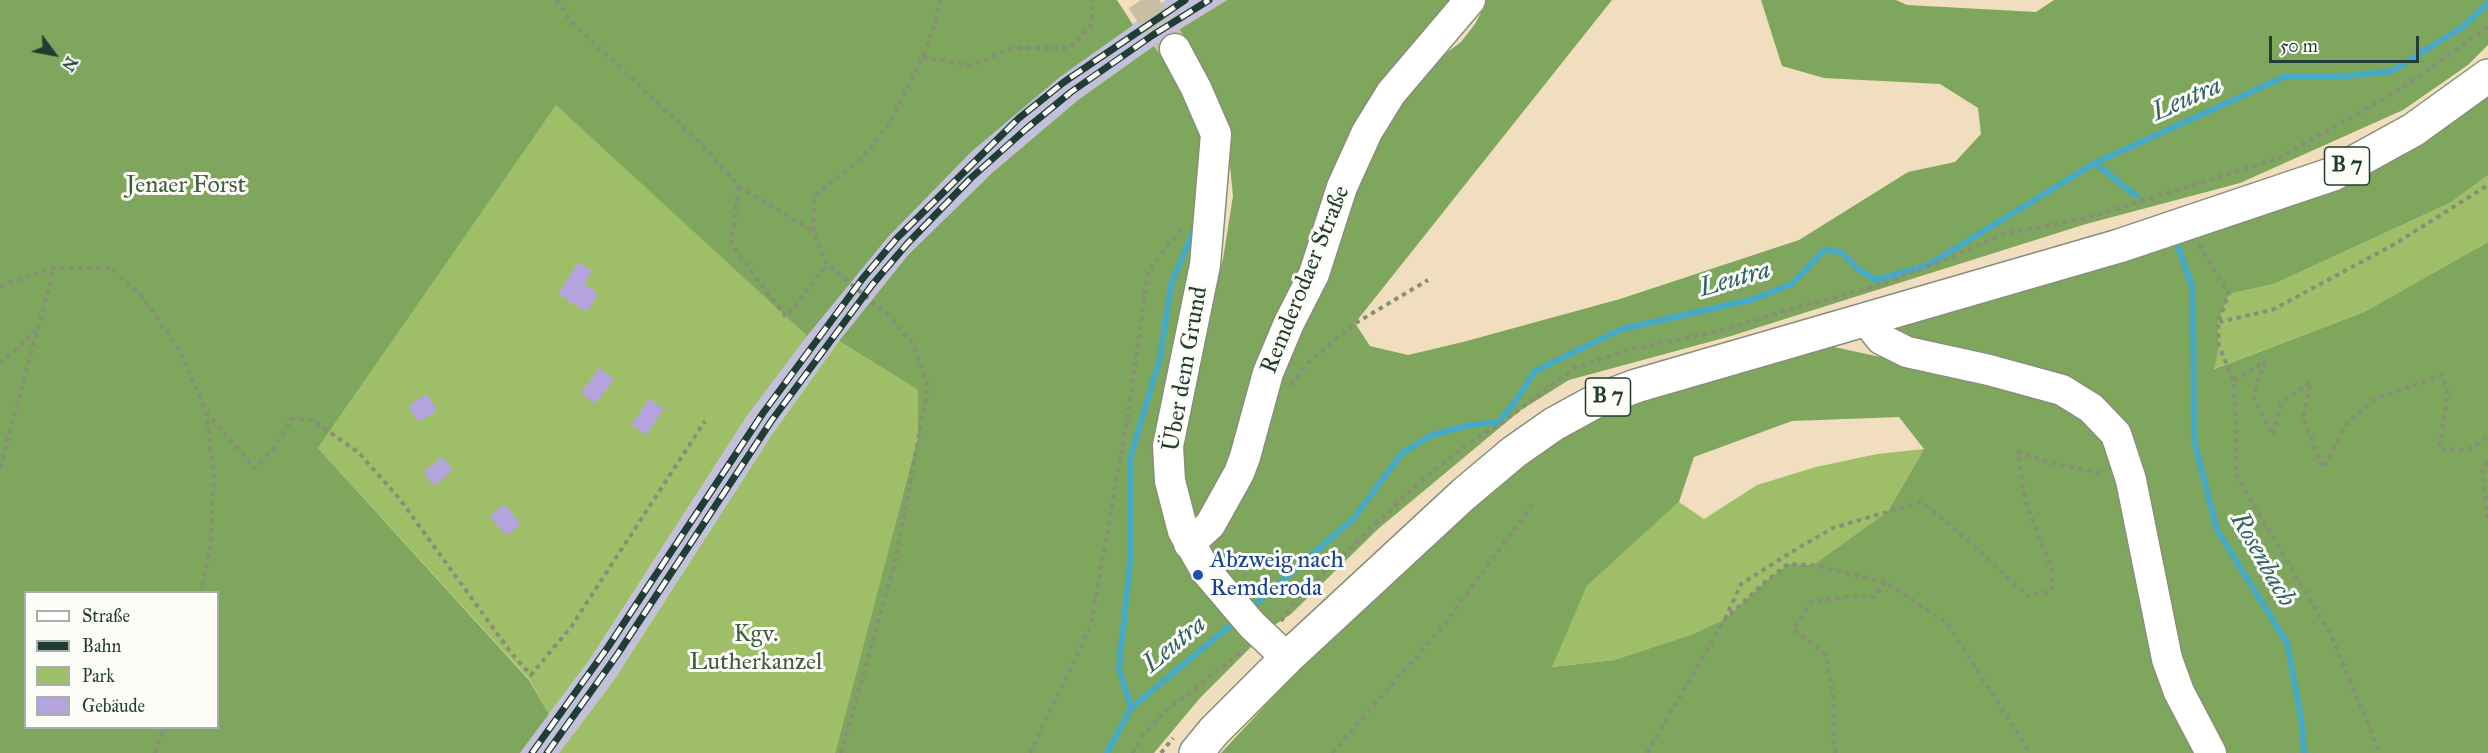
<!DOCTYPE html>
<meta charset="utf-8">
<style>
body{margin:0}
#map{position:relative;width:2488px;height:753px;overflow:hidden;background:#f1debf;font-family:"IM FELL Great Primer",serif}
canvas{display:block}
.legend{position:absolute;left:24px;top:591px;width:195px;height:138px;box-sizing:border-box;background:#fdfcf7;border:2px solid #a4b0a9;margin:0;padding:8px 10px;list-style:none;font-size:18px;color:#1f3d34}
.legend li{display:flex;align-items:center;gap:12px;height:30px}
.legend b{width:30px;border:2px solid #a4b0a9}
.north{position:absolute;left:24px;top:24px;width:60px;height:60px;-webkit-text-stroke:4px #fdfcf7;paint-order:stroke;rotate:122deg;font-size:16px;font-weight:700;line-height:24px;text-align:center;color:#1f3d34}
.north::after{content:'';display:block;margin:auto;width:21px;height:27px;background:#1f3d34;clip-path:polygon(50% 0,100% 100%,50% 72%,0 100%)}
.scale{position:absolute;left:2269px;top:36px;width:150px;height:27px;box-sizing:border-box;border:3px solid #1f3d34;border-top:0;padding-left:8px;font-size:18px;line-height:21px;white-space:nowrap;color:#1f3d34;-webkit-text-stroke:4px #fdfcf7;paint-order:stroke}
</style>
<div id="map">
<canvas width="2488" height="753"></canvas>
<ul class="legend">
<li><b style="height:8px;background:#fff"></b>Straße</li>
<li><b style="height:8px;background:#1f3d34"></b>Bahn</li>
<li><b style="height:16px;background:#9ebf68"></b>Park</li>
<li><b style="height:16px;background:#b5a3dd"></b>Gebäude</li>
</ul>
<div class="north">N</div>
<div class="scale">50 m</div>
</div>
<script>
const ctx = document.querySelector('canvas').getContext('2d');
ctx.lineJoin = 'round';
function paint(path, color) { ctx.fillStyle = color; ctx.fill(path, 'evenodd'); }
const toPath = rows => new Path2D(rows.map(r => 'M' + r).join(''));
function strokePath(path, color, width, dash) { ctx.strokeStyle = color; ctx.lineWidth = width; ctx.lineCap = dash ? 'butt' : 'round'; ctx.setLineDash(dash || []); ctx.stroke(path); }
function drawText(font, color, halo, rows, align = 'center') {
  ctx.font = font + ' "IM FELL Great Primer",serif'; ctx.lineWidth = 6; ctx.setLineDash([]); ctx.textBaseline = 'middle'; ctx.strokeStyle = halo; ctx.fillStyle = color; for (const [text, x, y, turn = 0] of rows) {
    ctx.save(); ctx.translate(x, y); ctx.rotate((+turn || 0) * Math.PI / 180); ctx.textAlign = isNaN(turn) ? turn : align; if (halo) ctx.strokeText(text, 0, 0); ctx.fillText(text, 0, 0); ctx.restore();
  }
}
const industrial = toPath([
 [1166,0,1227,0,1172,34,1078,100,992,173,908,255,839,341,773,433,614,680,559,753,520,753,590,659,747,416,819,319,888,237,971,151,1060,77]
]);
const green = toPath([
 [556,104,807,336,747,416,590,659,549,714,529,679,318,448],
 [2488,175,2488,242,2364,312,2213,369,2219,346,2218,322,2229,294,2274,284,2450,203],
 [839,341,918,390,918,437,835,753,559,753,614,680,773,433],
 [1924,449,1888,511,1813,565,1788,564,1766,581,1725,619,1693,634,1614,660,1551,667,1587,586,1679,502,1704,519,1757,485,1816,467,1877,454]
]);
const forest = toPath([
 [0,0,1117,0,1133,25,1060,77,971,152,888,237,807,336,556,105,318,448,529,680,549,714,520,753,0,753],
 [26,592,218,592,218,728,26,728],
 [1227,0,1465,0,1412,63,1247,437,1194,525,1176,457,1209,310,1223,259,1233,196,1230,166,1225,144,1207,101,1172,34],
 [1485,0,1612,0,1355,323,1370,346,1408,355,1463,342,1620,299,1799,240,1908,172,1955,162,1981,134,1978,108,1940,84,1824,78,1782,66,1761,0,1896,0,1907,5,2036,12,2054,0,2488,0,2488,45,2468,65,2403,110,2240,183,2086,224,1731,336,1569,380,1521,410,1378,529,1291,614,1273,626,1248,607,1208,547,1370,134,1441,57,1461,42,1475,24,1485,5],
 [1154,46,1180,81,1201,137,1191,264,1156,478,1255,643,1200,698,1154,753,835,753,918,437,918,390,839,341,908,255,992,173,1078,100],
 [2488,88,2488,175,2450,203,2274,284,2229,294,2218,322,2219,346,2214,369,2364,312,2488,242,2488,753,1221,753,1299,669,1424,546,1530,456,1582,423,1640,395,1834,347,1922,366,1924,346,1887,327,2119,254],
 [1899,417,1924,449,1888,511,1813,565,1788,564,1766,581,1725,619,1693,634,1614,660,1552,667,1587,586,1679,502,1694,457,1792,421]
]);
const stream = toPath([
 [2095,163,2136,196],
 [2177,244,2193,289,2194,440,2217,530,2287,643,2301,718,2304,753],
 [1249,610,1354,518,1402,453,1432,435,1470,425,1498,422,1515,402,1535,371,1622,329,1754,299,1792,284,1824,250,1841,252,1858,269,1876,280,1928,265,2095,163,2284,77,2347,76,2392,71,2464,26,2488,3],
 [1131,708,1119,668,1130,563,1130,459,1160,358,1171,285,1195,227],
 [1107,753,1131,708,1237,620]
]);
const building = toPath([
 [578,262,592,271,584,284,598,293,587,312,558,294],
 [599,368,614,379,595,404,581,393],
 [427,394,437,411,418,422,408,406],
 [649,399,664,409,646,435,631,425],
 [442,457,453,470,434,486,423,472],
 [504,504,521,524,506,536,490,516]
]);
const minorTunnel = toPath([
 [1141,0,1175,49]
]);
const path = toPath([
 [556,0,572,22,704,147,739,187,813,231],
 [923,57,971,66,1011,48,1070,48,1092,24,1093,0],
 [739,187,731,244,786,317,827,264],
 [2199,245,2229,294,2218,322,2219,346,2234,381,2237,477,2331,635,2380,753],
 [0,286,54,268,111,268,141,295,179,349,206,412,214,477,210,549,201,592],
 [2219,322,2272,310,2395,244,2488,185],
 [0,363,36,331],
 [2234,381,2265,362,2253,395,2273,435,2282,402,2311,382,2303,418,2323,468,2345,426,2373,400,2442,375,2448,393,2439,449,2467,450,2488,437],
 [1291,385,1308,363,1354,324,1428,280],
 [206,412,255,468,275,447,291,419,311,419,358,452,399,498,512,654,531,675,571,627,705,421],
 [2488,463,2482,468,2488,522],
 [0,468,54,269],
 [1725,619,1741,584,1795,550,1833,528,1920,502,1951,525,2028,596,2052,591,2052,570,2025,501,2018,452,2052,463,2104,474],
 [1281,621,1299,596,1420,482,1469,443,1497,426,1575,368,1624,351,1727,329,1795,308,1876,286,1952,257,2003,234,2086,218,2279,158,2402,88,2488,27],
 [155,753,164,728],
 [841,753,895,562,928,387,913,344,889,316,827,264,813,232,814,197,865,155,891,120,923,57,933,29,940,0],
 [1030,753,1091,625,1128,414,1148,271,1183,226],
 [1132,753,1144,734,1167,709,1190,693,1244,649],
 [1161,753,1173,738],
 [1332,753,1443,626,1532,505],
 [1647,753,1725,619,1766,581,1788,564,1813,565,1885,582,1947,623,2030,753],
 [1836,753,1833,744,1833,693,1826,655,1793,629,1811,602,1844,597,1876,597,1885,582]
]);
const minor = toPath([
 [1175,49,1196,88,1216,134,1205,265,1168,446,1170,481,1183,531,1206,571,1252,625,1287,658],
 [1865,319,1881,339,1907,352,1989,370,2062,390,2091,408,2116,434,2131,480,2167,659,2179,692,2211,753],
 [1189,544,1210,525,1239,473,1245,457,1268,373,1289,323,1314,274,1342,187,1367,132,1391,93,1470,0]
]);
const major = toPath([
 [1196,753,1214,731,1287,658,1464,494,1514,452,1554,424,1596,401,1636,386,2119,246,2333,174,2413,130,2488,76]
]);
const rail = toPath([
 [532,753,608,647,763,413,863,278,897,238,1019,118,1064,82,1185,0],
 [547,753,617,655,772,420,872,285,907,244,971,178,1026,129,1071,92,1153,35,1209,0]
]);
const markers = [
 [1198,575,6,"#1a4fb4"]
];
const shields = [
 [2347,166,45],
 [1608,397,45]
];
const shieldNames = [
 ["B 7",2347,166],
 ["B 7",1608,397]
];
const parkNames = [
 ["Jenaer Forst",186,186],
 ["Kgv.",756,635],
 ["Lutherkanzel",756,663]
];
const streetNames = [
 ["Remderodaer Straße",1306,280,-68],
 ["Über dem Grund",1186,369,-80]
];
const transitNames = [
 ["Abzweig nach",1210,561],
 ["Remderoda",1210,589]
];
const waterNames = [
 ["Leutra",2187,100,-24],
 ["Leutra",1735,280,-16],
 ["Rosenbach",2262,560,60],
 ["Leutra",1175,645,-40]
];
paint(industrial, '#c3c0db');
paint(green, '#9ebf68');
paint(forest, '#7ea65c');
strokePath(stream, '#46aac6', 6);
paint(building, '#b5a3dd');
strokePath(minorTunnel, '#c7bea3', 30, [30, 15]);
strokePath(minor, '#888e7a', 33);
strokePath(major, '#888e7a', 36);
strokePath(path, '#888e7a', 4, [4.5, 4.5]);
strokePath(minor, '#fff', 30);
strokePath(major, '#fff', 33);
strokePath(rail, '#1f3d34', 7);
strokePath(rail, '#fdfcf7', 4.5, [14]);
for (const [x, y, r, color] of markers) { const dot = new Path2D(); dot.arc(x, y, r, 0, 2 * Math.PI); ctx.fillStyle = color; ctx.fill(dot); strokePath(dot, '#fdfcf7', 2); }
for (const [x, y, w] of shields) { const box = new Path2D(); box.roundRect(x - w / 2, y - 19, w, 38, 4.5); ctx.fillStyle = '#fdfcf7'; ctx.fill(box); strokePath(box, '#1f3d34', 1.5); }
drawText('bold 22px', '#1f3d34', null, shieldNames);
drawText('24px', '#3f5e41', '#fdfcf7', parkNames);
drawText('24px', '#1f3d34', '#fdfcf7', streetNames);
drawText('24px', '#164399', '#fdfcf7', transitNames, 'left');
drawText('italic 26px', '#2d6367', '#fdfcf7', waterNames);
</script>
